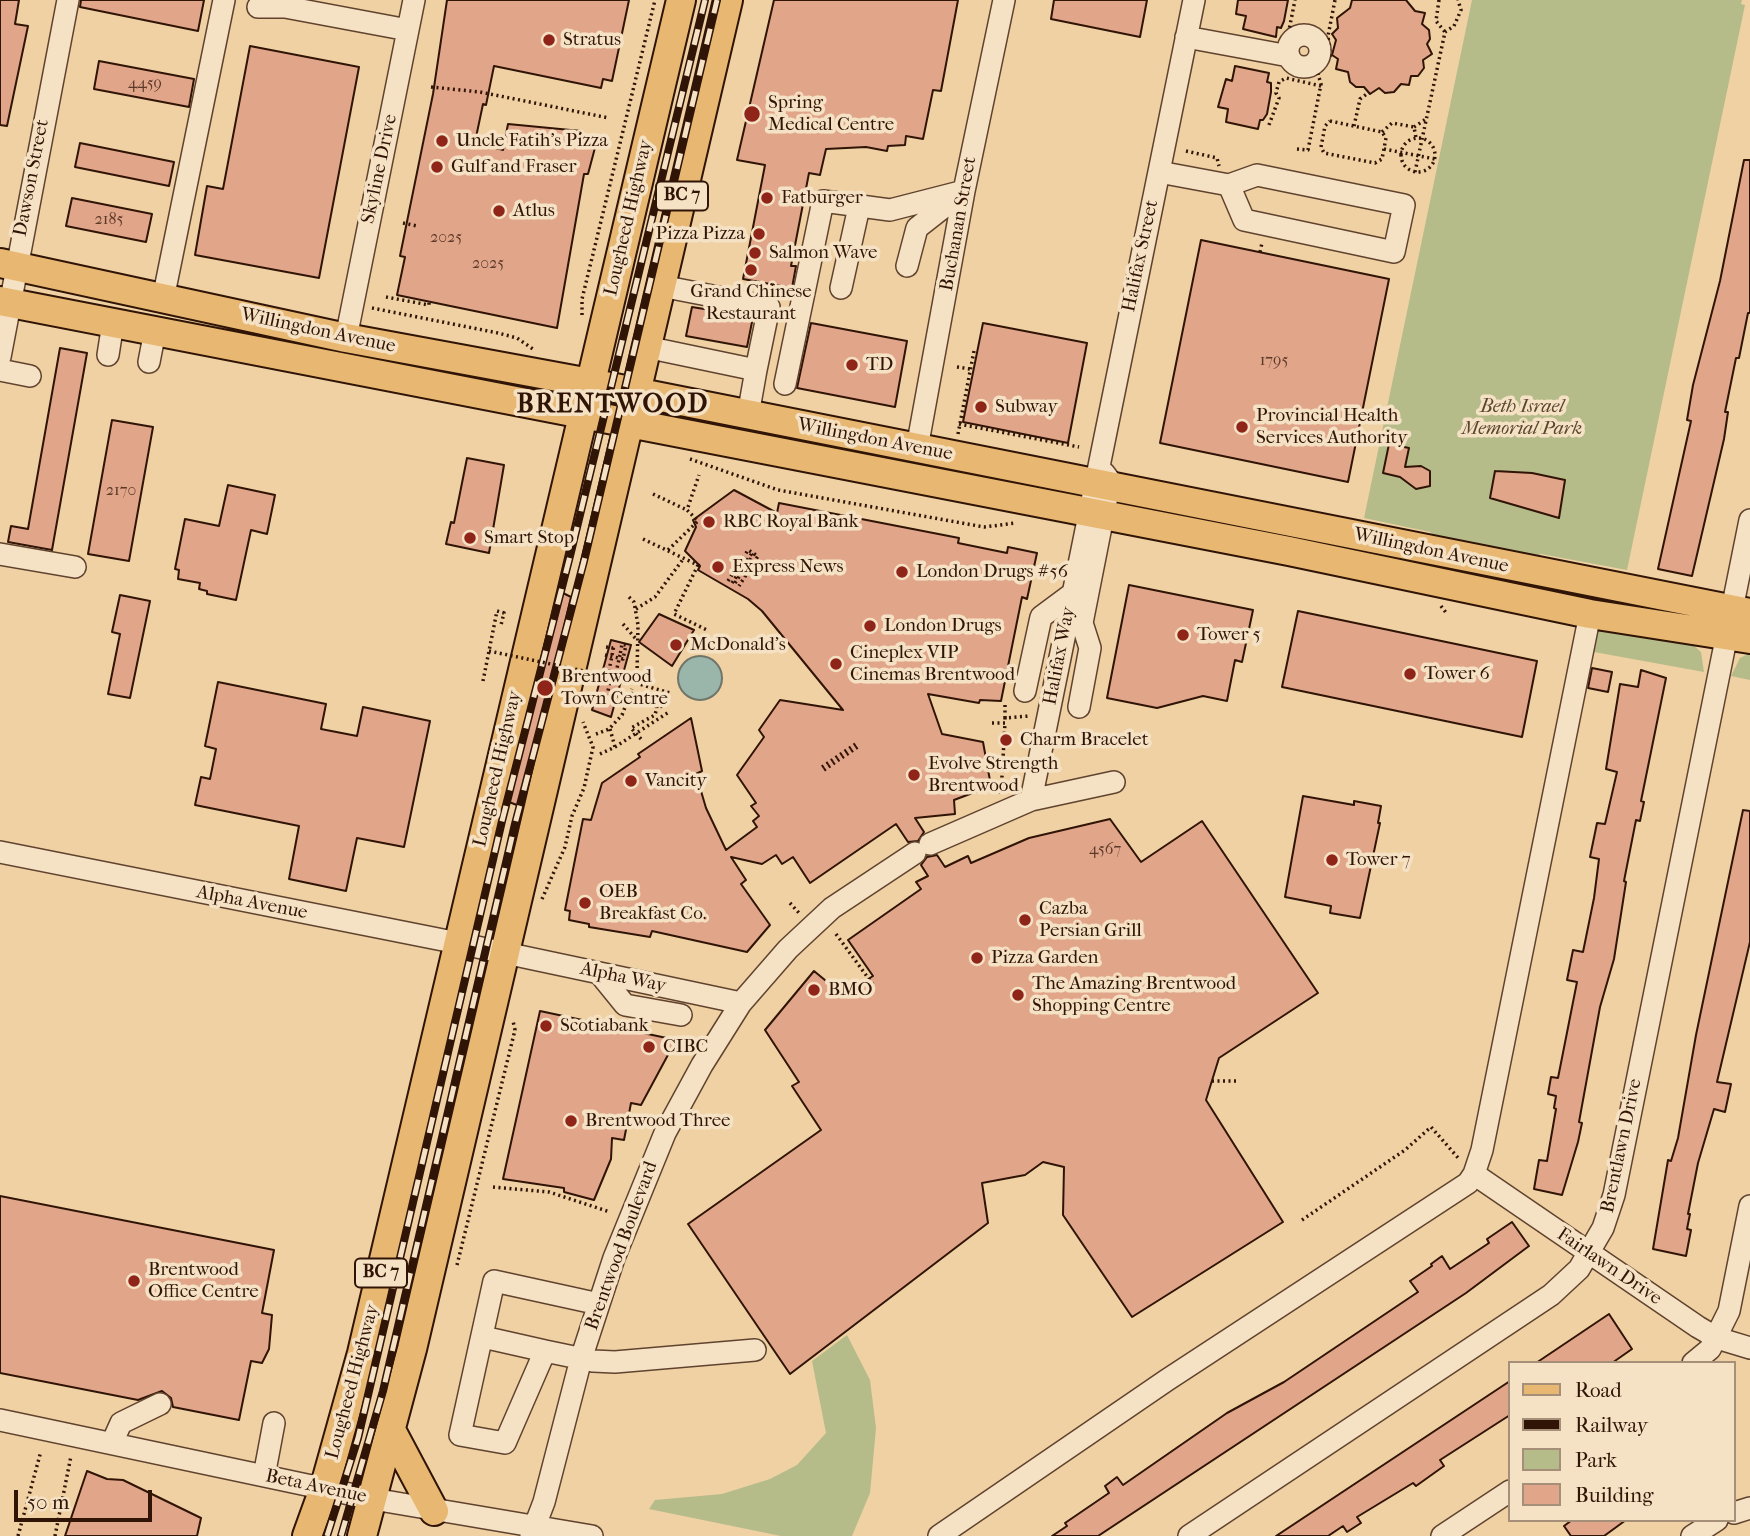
<!DOCTYPE html>
<style>
body{margin:0}
#map{position:relative;width:1750px;height:1536px;overflow:hidden;background:#efd1a4;font-family:"IM FELL French Canon",serif}
canvas{display:block}
.legend{position:absolute;left:1508px;top:1361px;width:228px;height:161px;box-sizing:border-box;background:#f5e1c4;border:2px solid #a68f78;margin:0;padding:9px 12px;list-style:none;font-size:21px;color:#301406}
.legend li{display:flex;align-items:center;gap:14px;height:35px}
.legend b{width:35px;border:2px solid #a68f78}
.scale{position:absolute;left:14px;top:1490px;width:138px;height:32px;box-sizing:border-box;border:4px solid #301406;border-top:0;padding-left:9px;font-size:21px;line-height:24px;white-space:nowrap;color:#301406;-webkit-text-stroke:5px #f5e1c4;paint-order:stroke}
</style>
<div id="map">
<canvas width="1750" height="1536"></canvas>
<ul class="legend">
<li><b style="height:9px;background:#e8b872"></b>Road</li>
<li><b style="height:9px;background:#301406"></b>Railway</li>
<li><b style="height:19px;background:#b5bc89"></b>Park</li>
<li><b style="height:19px;background:#e1a58a"></b>Building</li>
</ul>
<div class="scale">50 m</div>
</div>
<script>
const ctx = document.querySelector('canvas').getContext('2d');
ctx.lineJoin = 'round';
function paint(path, color) { ctx.fillStyle = color; ctx.fill(path, 'evenodd'); }
const toPath = rows => new Path2D(rows.map(r => 'M' + r).join(''));
function strokePath(path, color, width, dash) { ctx.strokeStyle = color; ctx.lineWidth = width; ctx.lineCap = dash ? 'butt' : 'round'; ctx.setLineDash(dash || []); ctx.stroke(path); }
function drawText(font, color, halo, rows, align = 'center') {
  ctx.font = font + ' "IM FELL French Canon",serif'; ctx.lineWidth = 7; ctx.setLineDash([]); ctx.textBaseline = 'middle'; ctx.strokeStyle = halo; ctx.fillStyle = color; for (const [text, x, y, turn = 0] of rows) {
    ctx.save(); ctx.translate(x, y); ctx.rotate((+turn || 0) * Math.PI / 180); ctx.textAlign = isNaN(turn) ? turn : align; if (halo) ctx.strokeText(text, 0, 0); ctx.fillText(text, 0, 0); ctx.restore();
  }
}
const green = toPath([
 [1472,0,1742,0,1741,4,1745,5,1627,570,1541,554,1529,559,1440,541,1430,532,1364,518],
 [1588,624,1691,643,1701,652,1704,672,1583,650],
 [1750,653,1750,680,1731,676,1740,658],
 [847,1335,870,1380,876,1428,870,1493,852,1536,781,1536,649,1509,655,1500,722,1494,770,1479,797,1465,826,1433,812,1361]
]);
const water = toPath([
 '678 678a22 22 0 1 1 44 0a22 22 0 1 1-44 0Z'
]);
const building = toPath([
 [0,0,19,0,15,24,28,26,7,126,0,125,0,0],
 [81,0,204,0,198,31,80,7,81,0],
 [447,0,629,0,612,81,603,79,601,88,494,66,486,105,483,104,475,142,503,150,508,124,581,131,579,141,596,144,588,174,584,174,557,328,397,295,405,257,400,256,433,94,447,0],
 [774,0,958,0,941,91,933,90,923,139,906,136,905,145,888,146,887,151,866,147,826,149,820,175,809,173,791,266,796,266,792,288,743,279,765,165,737,160,774,0],
 [1054,0,1147,0,1140,37,1051,19,1054,0],
 [1238,0,1288,0,1284,21,1281,28,1277,27,1276,37,1243,29,1246,16,1236,14,1238,0],
 [1352,0,1406,0,1415,11,1425,13,1422,24,1429,30,1430,39,1427,44,1432,54,1423,60,1424,68,1418,76,1411,76,1409,85,1401,84,1394,92,1385,93,1379,88,1370,94,1364,87,1356,87,1350,82,1348,72,1336,69,1338,59,1332,55,1336,40,1332,34,1338,28,1337,18,1350,8,1352,0],
 [250,46,359,67,319,278,195,255,207,186,223,189,250,46],
 [99,61,194,79,189,107,94,89,99,61],
 [1235,66,1269,73,1267,82,1271,83,1271,92,1267,114,1263,120,1260,120,1258,129,1226,122,1228,109,1218,107,1226,79,1232,81,1235,66],
 [80,143,174,162,169,186,75,167,80,143],
 [1744,160,1750,160,1750,313,1748,313,1739,358,1736,358,1725,412,1728,412,1724,439,1692,576,1658,569,1691,421,1687,420,1693,385,1720,281,1744,160],
 [72,198,152,214,146,242,66,226,72,198],
 [1201,240,1389,279,1348,482,1160,443,1201,240],
 [692,307,753,317,747,347,686,336,692,307],
 [811,323,907,341,895,407,797,388,811,323],
 [983,323,1087,343,1068,443,963,422,983,323],
 [60,348,87,353,52,550,8,542,11,526,28,529,60,348],
 [112,420,153,427,129,561,88,554,112,420],
 [1389,444,1409,448,1405,467,1421,466,1430,471,1430,486,1416,489,1400,477,1383,473,1389,444],
 [467,458,504,465,489,553,446,544,451,522,454,523,467,458],
 [1495,471,1532,473,1565,480,1559,518,1490,498,1495,471],
 [228,485,275,495,267,534,251,530,236,600,207,594,207,591,199,589,200,583,178,579,179,570,175,569,185,519,219,526,228,485],
 [734,490,777,513,779,503,959,538,958,543,1007,553,1008,547,1037,553,1027,599,1022,597,1001,701,980,700,979,703,928,694,942,734,983,742,991,786,954,800,955,814,915,818,924,832,918,841,908,842,896,824,810,883,793,857,782,864,776,855,762,864,731,857,746,880,741,884,770,925,747,952,652,931,650,937,589,927,589,924,569,920,570,911,565,910,583,819,591,820,602,783,640,757,638,754,691,718,702,771,696,774,706,808,726,850,757,827,753,821,759,816,751,806,756,803,737,775,764,737,759,730,780,700,843,710,762,611,748,599,698,570,700,566,685,551,696,527,693,520,734,490],
 [1129,585,1253,610,1242,662,1235,660,1227,701,1203,696,1157,708,1107,698,1129,585],
 [559,591,571,597,522,807,509,802,559,591],
 [120,595,150,601,130,698,108,694,120,634,112,632,120,595],
 [1298,611,1537,661,1522,737,1282,687,1298,611],
 [659,614,694,630,672,666,639,642,659,614],
 [611,640,631,645,611,717,592,710,611,640],
 [1592,668,1612,672,1608,692,1588,688,1592,668],
 [1641,670,1666,678,1641,801,1644,802,1640,821,1636,820,1624,881,1626,882,1614,959,1600,1007,1579,1122,1582,1123,1578,1142,1562,1195,1534,1189,1539,1160,1547,1161,1556,1109,1554,1108,1556,1096,1548,1094,1551,1077,1558,1078,1577,982,1567,980,1573,950,1583,952,1594,898,1599,859,1590,857,1597,823,1605,824,1617,772,1606,769,1620,684,1638,687,1641,670],
 [218,682,326,704,321,729,357,736,363,707,430,721,404,847,357,838,346,891,289,879,299,826,195,805,201,777,210,779,216,749,205,746,218,682],
 [1303,796,1354,805,1354,801,1381,806,1378,823,1380,823,1360,918,1330,913,1331,906,1285,897,1303,796],
 [1743,810,1750,811,1750,942,1717,1082,1731,1084,1725,1112,1714,1109,1698,1163,1688,1214,1690,1214,1687,1229,1691,1230,1686,1256,1653,1249,1668,1160,1671,1161,1678,1138,1696,1035,1743,810],
 [1110,819,1141,862,1202,821,1318,993,1219,1058,1206,1100,1283,1222,1132,1317,1063,1215,1064,1167,1043,1162,1025,1175,982,1183,988,1223,790,1374,688,1224,821,1130,792,1086,799,1082,765,1030,814,971,843,995,873,976,848,940,921,889,916,882,928,876,921,865,927,857,937,855,945,867,968,856,971,863,1029,838,1110,819],
 [540,1011,676,1040,641,1105,631,1103,624,1140,612,1138,611,1159,594,1200,564,1192,564,1188,503,1179,540,1011],
 [0,1196,274,1250,262,1313,272,1315,269,1349,262,1363,251,1361,239,1420,173,1407,171,1398,162,1391,138,1400,0,1373,0,1196],
 [1512,1222,1529,1246,1466,1293,1098,1536,1052,1536,1067,1526,1065,1523,1109,1493,1105,1486,1117,1477,1123,1485,1227,1413,1284,1382,1418,1292,1410,1281,1432,1266,1431,1264,1442,1256,1450,1269,1489,1243,1487,1239,1512,1222],
 [1609,1314,1632,1349,1612,1363,1536,1363,1609,1314],
 [1510,1381,1510,1415,1440,1460,1444,1466,1416,1486,1413,1483,1357,1517,1361,1523,1347,1532,1343,1526,1328,1536,1276,1536,1510,1381],
 [87,1471,107,1479,123,1480,201,1518,197,1536,65,1536,87,1471],
 [1572,1520,1626,1520,1604,1536,1571,1536,1564,1526,1572,1520]
]);
const path = toPath([
 [1439,0,1436,21,1445,32],
 [1294,37,1289,30,1295,0],
 [431,87,480,92,609,118],
 [1330,121,1382,132,1386,138,1382,159,1375,163,1324,153,1321,147,1325,126,1330,121],
 [1269,125,1279,98,1276,93,1279,82,1286,78,1321,86],
 [1354,126,1360,99,1368,93],
 [1414,127,1426,119],
 [1382,132,1392,123,1414,127,1416,138],
 '1401 155a17 17 0 1 1 34 0a17 17 0 1 1-34 0Z',
 [1297,149,1308,150,1321,84,1318,74,1330,56,1328,36,1335,0],
 [1384,149,1435,159],
 [1186,151,1217,158,1219,166],
 [1415,172,1445,32,1454,26,1461,10,1458,0],
 [403,223,417,226],
 [1260,252,1262,243],
 [386,297,429,305,429,302],
 [372,308,498,333,517,338,533,349],
 [582,315,582,299,655,0],
 [957,367,970,369],
 [959,424,1079,447],
 [958,434,974,351],
 [690,459,778,490,984,527,1016,523],
 [653,494,687,510],
 [643,539,700,566],
 [668,550,698,521,687,510,699,475],
 [698,565,674,614,707,630],
 [728,581,748,550,758,556,739,586],
 [732,583,752,553],
 [735,583,754,554],
 [629,597,634,602,638,625,637,675],
 [1441,606,1447,614],
 [636,609,655,597,684,558],
 [623,624,636,639],
 [606,647,613,648,614,645],
 [605,655,623,659,626,645,622,644,620,655],
 [608,676,615,677],
 [483,681,497,611,504,613,501,625],
 [631,693,657,707,665,706],
 [607,696,611,676],
 [1005,718,1005,702],
 [992,723,1005,723,1005,718,1029,716],
 [610,729,615,747],
 [596,734,609,729,622,715,632,689],
 [641,739,631,728,655,715,657,707],
 [600,754,615,747,669,712],
 [822,767,857,743],
 [824,770,859,746],
 [1001,794,1005,723],
 [542,899,565,847,572,816,584,788,593,747,583,722],
 [790,903,799,913],
 [836,934,874,986],
 [1212,1081,1236,1081],
 [493,1187,549,1192,610,1212],
 [1302,1220,1405,1150,1431,1127,1460,1160],
 [457,1265,515,1030,513,1021],
 [18,1536,41,1451],
 [55,1536,71,1456]
]);
const minor = toPath([
 [258,7,285,7,408,30],
 '1288 51a16 16 0 1 1 32 0a16 16 0 1 1-32 0Z',
 [1186,37,1289,56],
 [1159,172,1229,185,1257,175,1404,205,1394,252,1244,220,1229,185],
 [907,266,917,228,954,199],
 [841,288,859,207],
 [163,299,224,0],
 [346,338,414,0],
 [646,347,756,370,769,307,661,286],
 [108,355,113,323],
 [0,357,68,0],
 [149,362,155,331],
 [0,370,30,376],
 [785,384,823,201,890,210,964,191],
 [748,415,756,370],
 [917,448,964,191,1004,0],
 [0,554,75,567],
 [1025,691,1041,617,1072,594],
 [1079,707,1090,648,1082,623,1110,481,1104,473],
 [1031,800,1194,0],
 [930,844,1031,800,1114,782],
 [0,852,458,943,741,1003],
 [599,973,625,1005,681,1015],
 [1474,1174,1698,1327,1717,1338,1750,1348],
 [483,1337,545,1351,505,1443,460,1435,494,1281,599,1304],
 [545,1351,593,1361,615,1362,755,1350],
 [1693,1363,1710,1349,1729,1311,1750,1206],
 [0,1420,373,1499,592,1536],
 [112,1443,121,1423,160,1404],
 [264,1476,274,1423],
 [1734,1513,1750,1508],
 [531,1536,544,1502,581,1359,614,1258,665,1133,702,1065,741,1003,788,949,832,908,915,853],
 [939,1536,1167,1380,1468,1183,1474,1174,1482,1150,1590,614],
 [1189,1536,1551,1295,1579,1269,1603,1228,1614,1195,1750,520],
 [1442,1536,1510,1491],
 [1692,1536,1717,1520]
]);
const major = toPath([
 [0,263,346,338,590,383,1750,613],
 [0,301,1289,551,1590,614,1750,639],
 [392,1432,434,1511],
 [307,1536,324,1489,362,1353,681,0],
 [362,1536,412,1349,728,0]
]);
const rail = toPath([
 [327,1536,358,1438,502,821,570,556,705,0],
 [341,1536,383,1391,515,824,584,561,717,0]
]);
const pathBridge = toPath([
 [489,651,608,676,614,645],
 [620,655,615,677,670,693]
]);
const markers = [
 [549,40,7,"#8f2418"],
 [752,114,9,"#8f2418"],
 [442,141,7,"#8f2418"],
 [437,167,7,"#8f2418"],
 [767,198,7,"#8f2418"],
 [499,211,7,"#8f2418"],
 [759,234,7,"#8f2418"],
 [755,253,7,"#8f2418"],
 [751,270,7,"#8f2418"],
 [852,365,7,"#8f2418"],
 [981,407,7,"#8f2418"],
 [1242,427,7,"#8f2418"],
 [709,522,7,"#8f2418"],
 [470,538,7,"#8f2418"],
 [718,567,7,"#8f2418"],
 [902,572,7,"#8f2418"],
 [870,626,7,"#8f2418"],
 [1183,635,7,"#8f2418"],
 [676,645,7,"#8f2418"],
 [836,664,7,"#8f2418"],
 [1410,674,7,"#8f2418"],
 [545,688,9,"#8f2418"],
 [1006,740,7,"#8f2418"],
 [914,775,7,"#8f2418"],
 [631,781,7,"#8f2418"],
 [1332,860,7,"#8f2418"],
 [585,903,7,"#8f2418"],
 [1025,920,7,"#8f2418"],
 [977,958,7,"#8f2418"],
 [814,990,7,"#8f2418"],
 [1018,995,7,"#8f2418"],
 [546,1026,7,"#8f2418"],
 [649,1047,7,"#8f2418"],
 [571,1121,7,"#8f2418"],
 [134,1281,7,"#8f2418"]
];
const numberNames = [
 ["4459",145,84],
 ["2185",109,220],
 ["2025",446,238],
 ["2025",488,264],
 ["1795",1274,361],
 ["2170",121,491],
 ["4567",1105,850]
];
const shields = [
 [682,196,52],
 [381,1273,52]
];
const shieldNames = [
 ["BC 7",682,196],
 ["BC 7",381,1273]
];
const poiNames = [
 ["Stratus",563,40],
 ["Spring",768,103],
 ["Medical Centre",768,125],
 ["Uncle Fatih's Pizza",456,141],
 ["Gulf and Fraser",451,167],
 ["Fatburger",781,198],
 ["Atlus",513,211],
 ["Pizza Pizza",745,234,"right"],
 ["Salmon Wave",769,253],
 ["Grand Chinese",751,292,"center"],
 ["Restaurant",751,314,"center"],
 ["TD",866,365],
 ["Subway",995,407],
 ["Provincial Health",1256,416],
 ["Services Authority",1256,438],
 ["RBC Royal Bank",723,522],
 ["Smart Stop",484,538],
 ["Express News",732,567],
 ["London Drugs #56",916,572],
 ["London Drugs",884,626],
 ["Tower 5",1197,635],
 ["McDonald's",690,645],
 ["Cineplex VIP",850,653],
 ["Cinemas Brentwood",850,675],
 ["Tower 6",1424,674],
 ["Brentwood",561,677],
 ["Town Centre",561,699],
 ["Charm Bracelet",1020,740],
 ["Evolve Strength",928,764],
 ["Brentwood",928,786],
 ["Vancity",645,781],
 ["Tower 7",1346,860],
 ["OEB",599,892],
 ["Breakfast Co.",599,914],
 ["Cazba",1039,909],
 ["Persian Grill",1039,931],
 ["Pizza Garden",991,958],
 ["The Amazing Brentwood",1032,984],
 ["Shopping Centre",1032,1006],
 ["BMO",828,990],
 ["Scotiabank",560,1026],
 ["CIBC",663,1047],
 ["Brentwood Three",585,1121],
 ["Brentwood",148,1270],
 ["Office Centre",148,1292]
];
const streetNames = [
 ["Skyline Drive",380,169,-78],
 ["Dawson Street",32,178,-79],
 ["Lougheed Highway",629,218,-77],
 ["Buchanan Street",959,224,-80],
 ["Halifax Street",1141,256,-78],
 ["Willingdon Avenue",318,331,12],
 ["Willingdon Avenue",875,440,11],
 ["Willingdon Avenue",1431,551,12],
 ["Halifax Way",1060,656,-79],
 ["Lougheed Highway",498,769,-77],
 ["Alpha Avenue",252,903,11],
 ["Alpha Way",623,978,12],
 ["Brentlawn Drive",1622,1146,-78],
 ["Brentwood Boulevard",622,1246,-70],
 ["Fairlawn Drive",1609,1267,34],
 ["Lougheed Highway",353,1382,-75],
 ["Beta Avenue",316,1487,12]
];
const parkNames = [
 ["Beth Israel",1522,407],
 ["Memorial Park",1522,429]
];
const districtNames = [
 ["BRENTWOOD",613,406]
];
paint(green, '#b5bc89');
paint(water, '#9ab6ab');
strokePath(water, '#707569', 2);
paint(building, '#e1a58a');
strokePath(building, '#301406', 2);
strokePath(minor, '#60432e', 24);
strokePath(major, '#301406', 32);
strokePath(path, '#301406', 3.5, [2, 3.5]);
strokePath(minor, '#f5e1c4', 21);
strokePath(major, '#e8b872', 28);
strokePath(rail, '#301406', 8);
strokePath(rail, '#f5e1c4', 5, [16]);
strokePath(pathBridge, '#301406', 3.5, [2, 3.5]);
for (const [x, y, r, color] of markers) { const dot = new Path2D(); dot.arc(x, y, r, 0, 2 * Math.PI); ctx.fillStyle = color; ctx.fill(dot); strokePath(dot, '#f5e1c4', 2.5); }
drawText('16px', '#5c3827', null, numberNames);
for (const [x, y, w] of shields) { const box = new Path2D(); box.roundRect(x - w / 2, y - 14.5, w, 29, 5); ctx.fillStyle = '#f5e1c4'; ctx.fill(box); strokePath(box, '#301406', 2); }
drawText('bold 18px', '#301406', null, shieldNames);
drawText('19px', '#301406', '#f5e1c4', poiNames, 'left');
drawText('19px', '#301406', '#f5e1c4', streetNames);
drawText('italic 19px', '#58462d', '#f5e1c4', parkNames);
ctx.letterSpacing = '2px';
drawText('bold 26px', '#301406', '#f5e1c4', districtNames);
ctx.letterSpacing = '0px';
</script>
